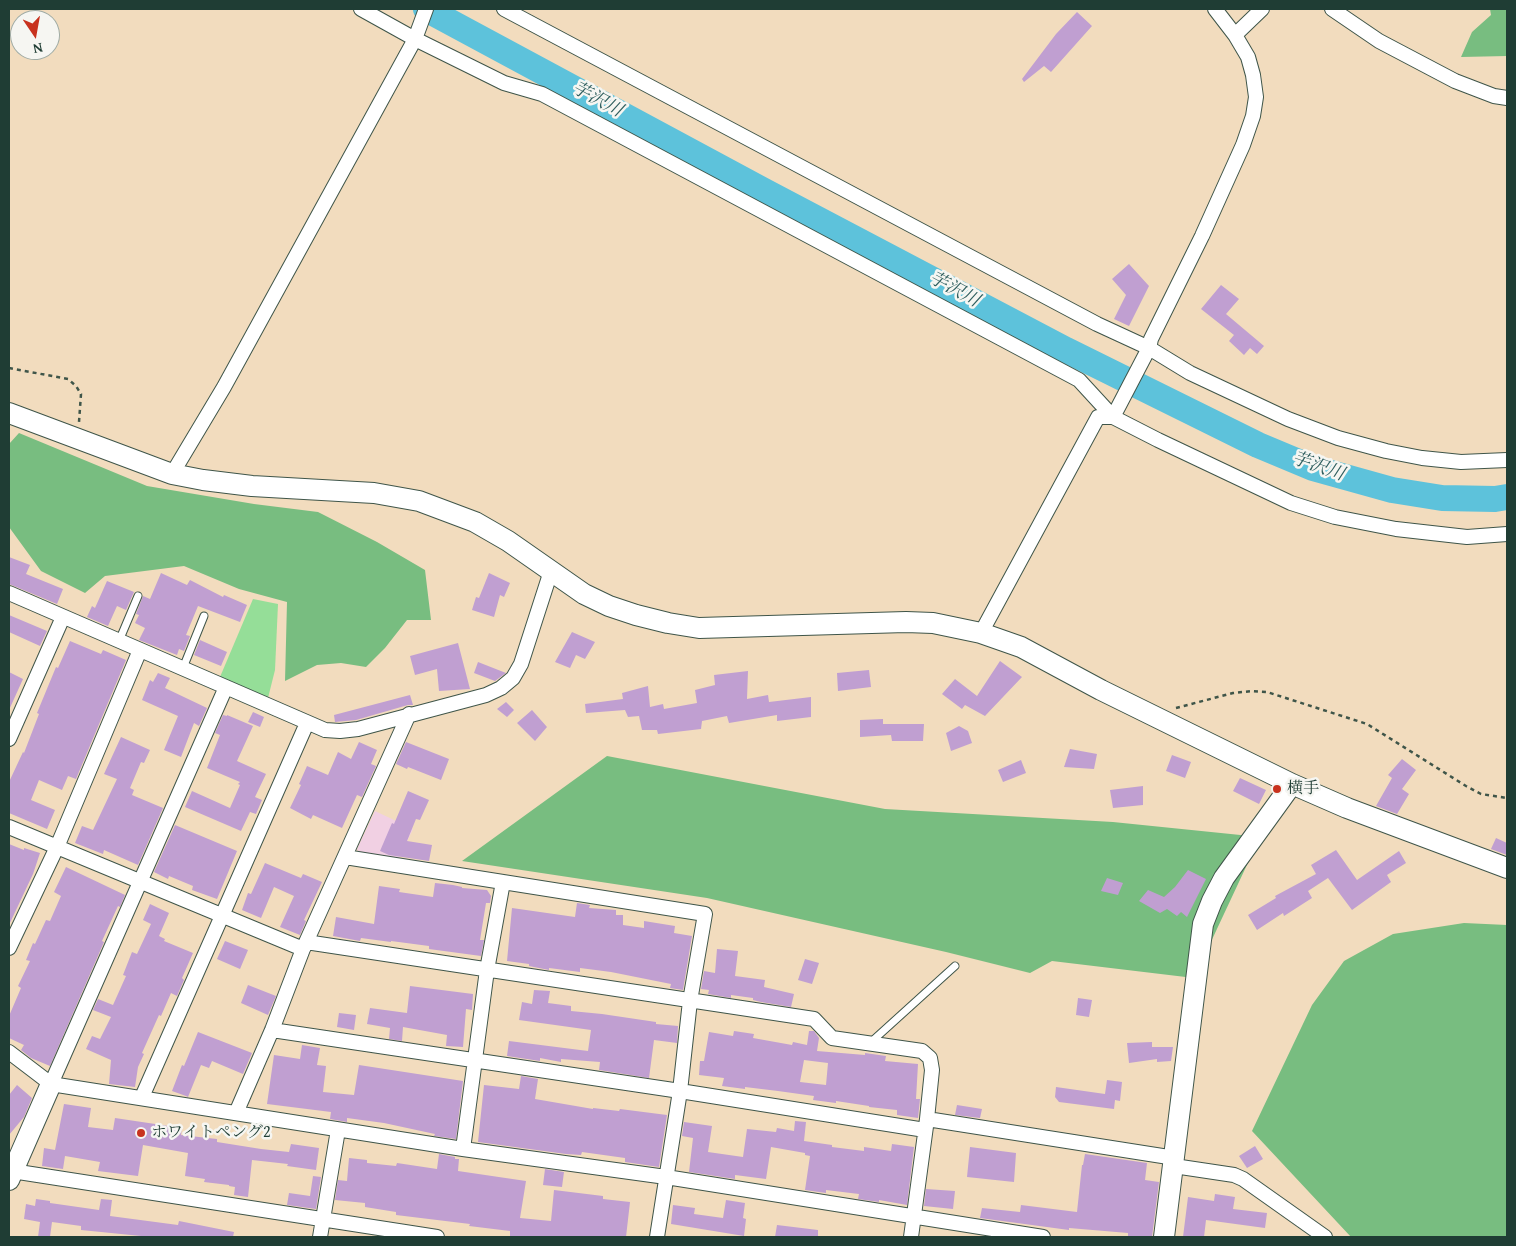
<!DOCTYPE html>
<meta charset="utf-8">
<style>
body{margin:0}
#map{position:relative;width:1516px;height:1246px;overflow:hidden;background:#f2dcbe;font-family:"Gentium Book Plus",serif}
canvas{display:block}
.frame{position:absolute;inset:0;border:10px solid #1f3d34;pointer-events:none}
.north{position:absolute;left:10px;top:10px;width:50px;height:50px;box-sizing:border-box;background:#f6f6f2;border:1px solid #a0aca6;border-radius:50%;rotate:168deg;font-size:14px;font-weight:700;line-height:20px;text-align:center;color:#1f3d34}
.north::after{content:'';display:block;margin:auto;width:18px;height:22px;background:#c8321e;clip-path:polygon(50% 0,100% 100%,50% 72%,0 100%)}
</style>
<div id="map">
<canvas width="1516" height="1246"></canvas>
<div class="frame"></div>
<div class="north">N</div>
</div>
<script>
const ctx = document.querySelector('canvas').getContext('2d');
ctx.lineJoin = 'round';
function paint(path, color) { ctx.fillStyle = color; ctx.fill(path, 'evenodd'); }
const toPath = rows => new Path2D(rows.map(r => 'M' + r).join(''));
function strokePath(path, color, width, dash) { ctx.strokeStyle = color; ctx.lineWidth = width; ctx.lineCap = dash ? 'butt' : 'round'; ctx.setLineDash(dash || []); ctx.stroke(path); }
function drawText(font, color, halo, rows, align = 'center') {
  ctx.font = font + ' "Gentium Book Plus","Noto Serif JP",serif'; ctx.lineWidth = 5; ctx.setLineDash([]); ctx.textBaseline = 'middle'; ctx.strokeStyle = halo; ctx.fillStyle = color; for (const [text, x, y, turn = 0] of rows) {
    ctx.save(); ctx.translate(x, y); ctx.rotate((+turn || 0) * Math.PI / 180); ctx.textAlign = isNaN(turn) ? turn : align; if (halo) ctx.strokeText(text, 0, 0); ctx.fillText(text, 0, 0); ctx.restore();
  }
}
const built = toPath([
 [375,811,413,829,398,860,363,859,357,849]
]);
const green = toPath([
 [253,599,278,604,275,670,268,698,220,677]
]);
const forest = toPath([
 [1490,9,1507,9,1507,56,1461,57,1472,32,1491,15],
 [19,433,147,486,254,504,318,512,377,542,425,570,431,620,407,620,385,648,366,667,341,663,317,665,285,681,287,602,239,589,184,566,105,576,85,593,41,571,9,527,9,444],
 [607,756,885,809,1113,822,1260,837,1194,978,1052,961,1030,973,946,952,707,898,462,861],
 [1464,923,1507,925,1507,1237,1351,1237,1252,1131,1312,1005,1344,961,1393,934]
]);
const river = toPath([
 [426,9,764,191,1066,350,1258,445,1313,468,1392,490,1442,498,1495,499,1507,497]
]);
const building = toPath([
 [1077,12,1092,26,1051,72,1044,66,1024,82,1022,79,1056,34],
 [1129,264,1149,286,1129,326,1114,319,1126,295,1112,279],
 [1221,285,1239,299,1226,314,1264,346,1257,354,1250,348,1244,355,1229,341,1234,335,1201,309],
 [9,557,30,565,26,574,63,589,57,604,9,584],
 [161,573,187,585,190,580,223,597,224,595,247,605,240,622,198,606,186,635,190,636,184,651,179,649,177,655,139,640,145,628,135,623,139,615,136,614,143,596,150,599],
 [489,573,510,583,504,597,500,595,494,617,472,610,476,597,479,598],
 [107,581,134,592,126,610,117,606,108,626,87,617,92,606,95,608],
 [9,615,47,631,40,646,9,632],
 [572,632,595,642,585,659,576,655,570,668,555,662],
 [200,640,227,652,221,666,194,655],
 [70,641,101,654,103,650,126,660,76,779,68,776,62,790,39,780,31,800,55,810,47,829,9,813,9,782,23,752,24,753,39,714,37,713,56,667,58,668],
 [458,643,470,689,439,691,437,669,415,675,410,656],
 [1000,661,1022,677,985,716,965,705,962,709,942,694,955,679,977,696],
 [478,662,506,673,495,681,474,673],
 [869,670,871,687,838,691,837,673],
 [748,671,747,699,768,695,769,702,811,697,811,717,777,721,777,715,729,723,727,716,702,721,701,729,658,734,657,730,642,730,639,716,628,717,625,710,586,713,585,704,623,699,622,693,648,686,650,707,663,704,664,709,697,703,695,690,715,685,714,675],
 [9,672,23,679,9,710],
 [158,673,170,678,165,688,207,708,199,726,194,723,181,757,164,750,178,716,142,700,150,680,153,682],
 [410,695,413,705,408,705,356,720,335,722,334,715],
 [506,702,514,710,507,717,497,709],
 [532,710,547,727,535,741,517,723],
 [253,712,264,717,260,727,248,722],
 [223,715,227,716,227,715,253,726,237,761,266,774,255,797,262,800,256,814,250,812,241,831,185,807,192,791,230,808,240,785,238,784,240,782,207,768,220,735,215,733],
 [883,719,883,724,924,724,923,741,892,741,891,735,860,737,860,720],
 [959,726,968,731,972,743,951,751,946,733],
 [121,737,150,750,144,763,141,762,130,788,134,790,132,795,163,808,138,865,104,850,103,854,75,843,82,826,93,830,117,779,104,774],
 [359,742,377,750,371,764,376,766,362,797,357,795,342,828,313,815,311,819,290,808,301,785,299,784,307,766,328,775,338,752,351,759],
 [406,742,449,759,441,780,408,767,407,769,396,764],
 [1070,749,1097,754,1094,769,1064,767],
 [1172,755,1191,762,1185,778,1166,771],
 [1402,759,1416,770,1402,789,1409,794,1397,814,1376,806,1392,778,1388,775],
 [1021,760,1026,773,1003,782,998,770],
 [1240,778,1266,790,1259,804,1233,791],
 [1143,786,1143,805,1113,808,1110,790],
 [408,791,429,800,420,820,416,819,407,841,432,845,429,861,389,855,380,851,392,823,394,824],
 [175,825,237,851,217,899,192,890,193,886,169,876,168,879,154,872],
 [1496,838,1507,843,1507,855,1491,849],
 [9,844,24,850,24,848,40,853,33,874,9,925],
 [1336,850,1357,880,1399,851,1406,863,1387,875,1391,882,1352,910,1328,878,1308,891,1312,898,1284,916,1283,913,1257,930,1248,915,1276,898,1275,896,1316,874,1311,865],
 [265,863,301,878,303,874,322,882,304,920,306,921,300,935,280,927,294,896,274,887,261,918,242,910,248,893,251,894],
 [66,867,125,895,120,907,118,906,102,941,104,942,50,1066,31,1058,21,1050,24,1045,9,1038,9,1016,21,988,18,986,30,961,26,960,33,943,35,944,46,920,50,921,61,896,54,892],
 [1188,870,1206,879,1187,917,1181,912,1177,916,1167,909,1160,913,1139,901,1148,890,1164,897,1175,887],
 [1107,878,1123,883,1118,895,1101,891],
 [435,883,453,885,462,887,462,888,487,890,491,896,490,903,486,903,480,940,484,940,481,956,429,949,429,946,391,941,391,942,361,938,360,941,333,936,336,917,374,924,379,886,400,889,399,892,433,897],
 [577,903,590,905,589,908,616,910,616,915,623,915,623,925,644,928,644,921,675,926,674,933,692,936,683,990,670,988,671,984,611,972,580,968,580,972,549,968,549,970,529,966,529,964,507,961,512,908,575,917],
 [150,904,169,913,159,936,165,939,164,941,193,953,182,978,184,980,177,996,171,993,161,1016,159,1015,142,1053,144,1054,138,1067,135,1087,109,1084,111,1060,86,1049,92,1036,100,1039,111,1017,93,1010,98,999,113,1005,126,976,123,975,132,952,137,954,151,924,143,920],
 [225,941,248,950,240,969,217,959],
 [717,949,738,951,735,976,765,980,764,987,794,994,791,1007,761,1002,753,1000,753,998,731,995,731,998,708,994,709,990,701,989,704,971,715,973],
 [805,959,819,963,812,984,798,980],
 [248,985,276,996,268,1015,241,1003],
 [410,986,473,994,472,1010,466,1009,463,1047,446,1046,447,1035,403,1027,402,1041,389,1039,390,1028,367,1024,370,1008,407,1013],
 [534,990,550,991,548,1003,571,1006,571,1011,602,1014,656,1022,656,1024,678,1026,677,1043,654,1040,649,1078,599,1070,600,1062,561,1059,561,1062,540,1058,540,1061,507,1056,509,1041,588,1051,591,1030,519,1020,522,1002,532,1004],
 [1078,998,1092,1000,1089,1017,1076,1015],
 [339,1013,356,1015,354,1030,337,1027],
 [734,1031,754,1034,753,1038,792,1045,793,1042,807,1045,809,1031,814,1031,819,1038,817,1051,865,1055,865,1053,886,1056,885,1061,918,1064,916,1099,920,1099,918,1118,897,1115,897,1110,869,1107,869,1106,836,1101,836,1103,813,1100,814,1096,778,1091,745,1087,745,1089,722,1086,724,1078,699,1075,700,1061,704,1061,709,1032,733,1036],
 [804,1060,828,1063,826,1085,800,1082],
 [198,1032,252,1053,243,1074,212,1061,209,1068,201,1065,188,1097,186,1096,172,1091,182,1065,184,1066],
 [1152,1042,1152,1047,1173,1047,1171,1061,1157,1062,1157,1059,1129,1063,1127,1043],
 [302,1045,320,1048,317,1065,326,1066,323,1092,354,1095,359,1065,463,1081,456,1139,434,1136,435,1134,384,1123,347,1118,347,1122,330,1119,331,1112,267,1104,274,1055,300,1059],
 [521,1076,538,1079,535,1099,593,1109,593,1108,619,1111,620,1109,667,1115,659,1167,625,1162,625,1158,582,1152,581,1155,566,1154,478,1142,484,1085,519,1089],
 [1107,1080,1122,1082,1120,1101,1115,1100,1114,1109,1059,1102,1055,1097,1056,1087,1105,1094],
 [17,1085,32,1098,24,1117,9,1135,9,1095],
 [64,1104,91,1108,88,1127,113,1130,115,1118,182,1128,181,1135,217,1139,217,1142,261,1149,289,1152,291,1144,319,1148,316,1170,287,1166,288,1164,252,1160,248,1197,234,1195,235,1187,229,1186,229,1185,204,1182,205,1179,185,1176,188,1153,143,1145,138,1176,98,1171,100,1162,65,1156,63,1169,42,1166,44,1148,55,1150],
 [957,1105,982,1109,980,1118,955,1115],
 [795,1121,806,1122,804,1141,832,1145,832,1147,864,1151,864,1147,891,1151,892,1144,914,1147,907,1205,879,1200,879,1202,858,1199,859,1194,826,1190,826,1193,805,1190,810,1156,805,1155,805,1153,771,1147,766,1179,735,1175,735,1179,689,1172,693,1138,682,1136,684,1122,712,1126,708,1152,743,1157,747,1129,776,1132,777,1128,794,1131],
 [1255,1146,1263,1159,1247,1168,1239,1156],
 [970,1147,1016,1153,1014,1182,967,1177],
 [439,1154,455,1157,455,1159,459,1159,458,1171,526,1181,520,1218,551,1221,554,1190,603,1196,603,1199,630,1202,626,1237,510,1237,510,1231,469,1226,470,1224,396,1215,396,1212,365,1207,365,1203,335,1200,338,1180,347,1181,349,1158,367,1160,367,1163,396,1166,397,1163,437,1169],
 [1085,1154,1147,1163,1145,1180,1159,1182,1152,1237,1128,1237,1128,1233,1069,1228,1069,1230,980,1218,982,1208,1020,1212,1021,1205,1077,1212,1082,1165,1083,1165],
 [545,1169,564,1172,562,1187,543,1185],
 [313,1176,321,1177,316,1209,287,1205,289,1193,310,1196],
 [926,1189,955,1191,953,1209,924,1206],
 [1215,1194,1235,1197,1233,1209,1267,1213,1265,1228,1206,1220,1204,1237,1183,1237,1188,1197,1214,1201],
 [36,1199,50,1201,50,1203,99,1210,101,1199,112,1200,110,1216,178,1225,179,1221,234,1232,233,1237,141,1237,141,1236,81,1230,81,1226,52,1222,50,1237,38,1237,40,1222,24,1219,26,1204,35,1206],
 [726,1200,745,1203,743,1218,746,1219,744,1236,671,1224,673,1205,695,1208,694,1214,723,1218],
 [777,1225,818,1230,818,1237,775,1237]
]);
const path = toPath([
 [9,368,68,379,76,386,81,394,79,422],
 [1176,708,1233,693,1252,691,1267,692,1367,724,1466,786,1481,794,1507,798]
]);
const lane = toPath([
 [119,641,138,596],
 [183,668,204,616],
 [870,1043,955,966]
]);
const street = toPath([
 [361,9,415,39,504,83,542,94,1079,380,1113,417,1158,440,1291,503,1335,517,1396,529,1467,537,1507,534],
 [504,9,1097,324,1149,348,1190,373,1288,419,1338,438,1386,451,1422,458,1461,462,1507,460],
 [1332,9,1379,41,1455,81,1494,96,1507,98],
 [1235,35,1262,9],
 [1113,417,1149,348,1151,339,1202,236,1243,145,1253,116,1256,97,1253,75,1248,57,1235,35,1215,9],
 [172,474,224,387,415,39,426,9],
 [9,593,325,730,340,731,358,729,486,695,501,688,513,678,521,664,551,571],
 [981,633,1098,417,1113,417],
 [9,739,63,617],
 [9,827,303,949],
 [345,857,705,914,690,1001,680,1091,657,1237],
 [306,942,814,1019,832,1038,922,1051,930,1058,932,1070,927,1119,911,1237],
 [9,948,57,847,140,650],
 [272,1030,680,1091,925,1130],
 [9,1052,51,1084,463,1149,666,1177,1043,1237],
 [51,1084,226,687],
 [142,1097,307,723],
 [236,1113,272,1030,303,949,409,714],
 [927,1119,1175,1158],
 [463,1149,487,970,503,882],
 [1174,1166,1234,1175,1243,1179,1325,1237],
 [9,1169,12,1171,437,1237],
 [320,1237,338,1130]
]);
const secondary = toPath([
 [9,413,172,474,203,480,252,486,374,493,419,501,475,522,508,541,584,594,609,606,636,615,668,623,699,628,906,622,933,623,981,633,1021,647,1101,690,1292,784,1347,808,1507,868],
 [9,1180,51,1084],
 [1164,1237,1203,924,1212,901,1224,878,1292,784]
]);
const markers = [
 [1277,789,5,"#c8321e"],
 [141,1133,5,"#c8321e"]
];
const poiNames = [
 ["横手",1287,789],
 ["ホワイトペング2",151,1133]
];
const waterNames = [
 ["芋沢川",597,100,28],
 ["芋沢川",954,290,28],
 ["芋沢川",1318,467,19]
];
paint(built, '#f1d0e3');
paint(green, '#95de98');
paint(forest, '#78bd80');
strokePath(river, '#5dc2db', 26);
paint(building, '#c09fd1');
strokePath(lane, '#3f5549', 9);
strokePath(street, '#3f5549', 16);
strokePath(secondary, '#3f5549', 22);
strokePath(path, '#3f5549', 2.5, [4, 4]);
strokePath(lane, '#fff', 7);
strokePath(street, '#fff', 14);
strokePath(secondary, '#fff', 20);
for (const [x, y, r, color] of markers) { const dot = new Path2D(); dot.arc(x, y, r, 0, 2 * Math.PI); ctx.fillStyle = color; ctx.fill(dot); strokePath(dot, '#f6f6f2', 2); }
drawText('16px', '#1f3d34', '#f6f6f2', poiNames, 'left');
drawText('italic 18px', '#2e5e5e', '#f6f6f2', waterNames);
</script>
